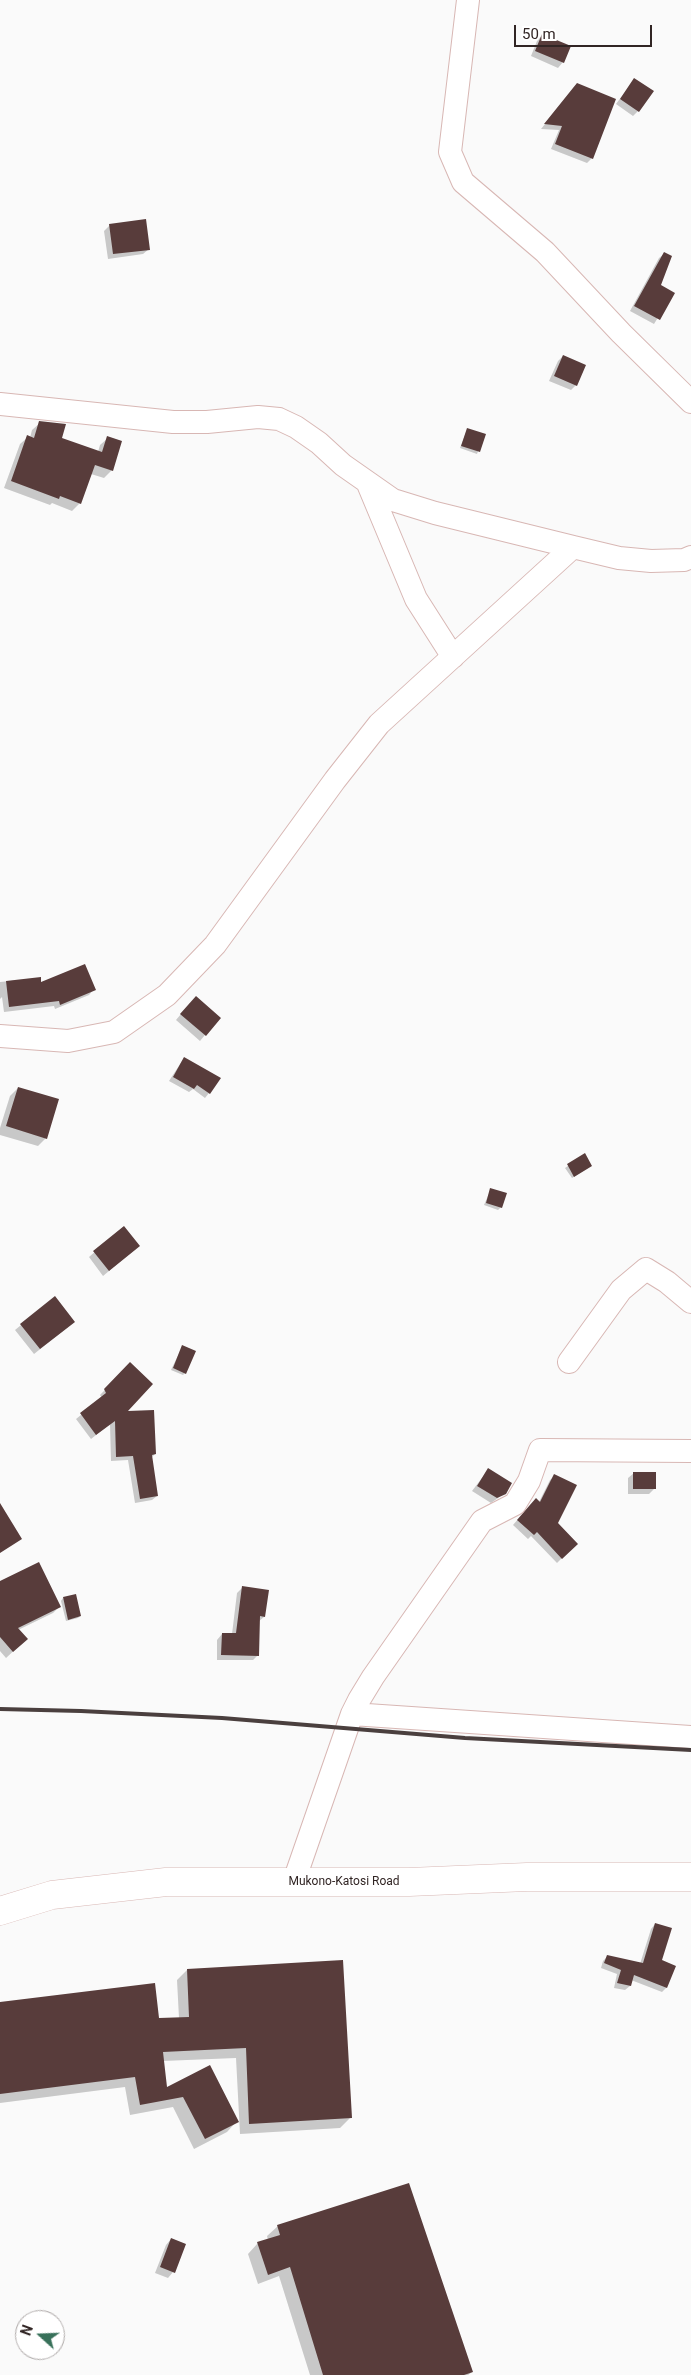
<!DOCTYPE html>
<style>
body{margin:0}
#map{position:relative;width:691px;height:2375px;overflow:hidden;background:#fafafa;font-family:Roboto,sans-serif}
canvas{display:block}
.north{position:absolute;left:15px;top:2310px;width:50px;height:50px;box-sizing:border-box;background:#fff;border:1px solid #ada8a7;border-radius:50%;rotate:290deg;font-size:14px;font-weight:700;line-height:20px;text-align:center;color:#312524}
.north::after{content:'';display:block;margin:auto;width:18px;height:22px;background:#38715a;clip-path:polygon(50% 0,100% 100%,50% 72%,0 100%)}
.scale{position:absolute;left:514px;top:25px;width:138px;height:22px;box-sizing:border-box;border:2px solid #312524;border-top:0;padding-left:6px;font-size:15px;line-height:18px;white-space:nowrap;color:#312524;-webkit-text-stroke:4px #fff;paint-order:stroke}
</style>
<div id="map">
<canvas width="691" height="2375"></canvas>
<div class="north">N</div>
<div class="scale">50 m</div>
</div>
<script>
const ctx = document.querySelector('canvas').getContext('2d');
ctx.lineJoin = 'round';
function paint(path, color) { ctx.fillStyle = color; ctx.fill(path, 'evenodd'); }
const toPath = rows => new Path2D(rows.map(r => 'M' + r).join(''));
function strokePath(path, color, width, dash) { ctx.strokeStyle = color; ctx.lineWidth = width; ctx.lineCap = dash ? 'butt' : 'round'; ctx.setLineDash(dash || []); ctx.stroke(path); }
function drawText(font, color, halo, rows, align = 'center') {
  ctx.font = font + ' Roboto,sans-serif'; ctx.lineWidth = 5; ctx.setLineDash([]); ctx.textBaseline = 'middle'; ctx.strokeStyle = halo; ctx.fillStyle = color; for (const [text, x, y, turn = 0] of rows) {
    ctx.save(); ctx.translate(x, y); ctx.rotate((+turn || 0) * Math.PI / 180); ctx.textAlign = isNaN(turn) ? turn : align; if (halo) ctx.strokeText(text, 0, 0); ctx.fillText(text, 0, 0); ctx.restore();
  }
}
const shadow = toPath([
 [542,35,563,62,558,68,531,56,537,41],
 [634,80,638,111,633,116,616,104],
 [577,84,592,158,587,163,551,149,559,130,541,129],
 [110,225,149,249,143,254,108,259,104,231],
 [664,254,659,286,673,293,654,324,630,311,659,258],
 [563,356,576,385,571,390,549,381,558,361],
 [40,423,61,439,98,452,100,445,108,438,112,470,104,478,91,474,80,503,72,511,52,503,50,505,4,488,20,444,28,437,30,438,32,430],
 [467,430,484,435,477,454,460,448],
 [40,978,40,984,94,989,89,995,55,1009,54,1006,4,1012,2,997,0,999,0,982],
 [190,1003,219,1018,200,1041,176,1020],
 [184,1058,209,1093,205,1098,193,1089,189,1092,169,1081],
 [18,1088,46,1138,38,1146,0,1135,0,1128,10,1096],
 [584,1155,588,1168,572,1178,565,1168],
 [491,1189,501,1207,498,1210,484,1205],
 [123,1227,133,1251,103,1276,89,1257],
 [54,1298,68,1327,34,1354,15,1330],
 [182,1347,185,1373,183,1375,171,1370],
 [130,1364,125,1412,155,1454,151,1458,157,1496,152,1500,135,1503,128,1460,111,1461,110,1424,91,1439,76,1419,102,1398,100,1395],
 [488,1470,505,1493,491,1503,472,1491],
 [634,1473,654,1489,649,1494,628,1494,628,1478],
 [555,1476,556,1523,576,1544,557,1563,531,1536,528,1539,513,1525,531,1504,539,1502,550,1480],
 [0,1582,59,1607,53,1613,18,1630,20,1645,6,1658,0,1651],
 [242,1588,264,1617,258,1622,258,1655,253,1660,217,1660,217,1640,222,1634,232,1634,237,1593],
 [63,1598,80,1616,78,1618,66,1621,61,1601],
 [655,1924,666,1988,662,1992,631,1980,630,1986,625,1990,614,1988,617,1974,601,1968,603,1961,607,1957,640,1964,651,1929],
 [187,1970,350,2118,340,2128,240,2134,236,2058,163,2061,166,2089,237,2121,227,2132,194,2149,173,2107,130,2115,125,2087,0,2103,0,2003,158,2019,179,2018,177,1980],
 [278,2226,472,2372,468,2375,310,2375,279,2276,258,2284,248,2254,258,2243,268,2240,267,2236],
 [171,2239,173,2272,168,2278,155,2273,166,2245]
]);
const building = toPath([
 [542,34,571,46,564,63,535,51],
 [634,78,654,91,639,112,620,99],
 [577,83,616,99,593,159,555,144,562,126,544,124],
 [146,219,150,250,113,254,109,224],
 [664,252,672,256,661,285,675,293,660,320,634,306],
 [563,355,586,365,577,386,554,376],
 [39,421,66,424,62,438,102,452,107,436,122,441,113,471,95,465,81,504,60,496,59,499,11,481,27,435,34,438],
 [467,428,486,434,480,452,461,446],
 [85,964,96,990,60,1005,59,1001,9,1007,6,981,41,977,41,982],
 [196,996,221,1018,206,1036,180,1014],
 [184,1057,221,1078,210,1094,197,1085,194,1089,173,1077],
 [18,1087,59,1099,47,1139,6,1126],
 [585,1153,592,1166,574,1177,567,1164],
 [490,1188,507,1193,502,1208,486,1203],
 [124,1226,140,1246,109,1271,93,1251],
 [55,1296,75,1322,40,1349,20,1324],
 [182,1345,196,1351,186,1374,173,1368],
 [130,1362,153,1384,128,1411,154,1410,156,1454,152,1455,158,1496,140,1499,133,1456,116,1457,115,1421,96,1435,80,1413,106,1393,104,1389],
 [488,1468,512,1483,506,1494,497,1498,477,1486],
 [633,1472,656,1472,656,1489,633,1489],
 [554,1474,577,1485,558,1523,578,1544,562,1559,537,1532,534,1535,517,1520,536,1498,540,1502],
 [0,1503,22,1539,0,1553],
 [39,1562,61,1607,18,1628,28,1639,13,1652,0,1637,0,1581],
 [242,1586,269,1590,265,1617,260,1616,259,1656,221,1655,222,1633,236,1633],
 [76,1594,81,1616,68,1620,63,1597],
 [655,1923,672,1928,662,1960,676,1966,667,1988,634,1975,631,1986,617,1983,621,1970,604,1963,607,1955,643,1963],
 [343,1960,352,2118,249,2124,246,2048,163,2052,167,2087,210,2065,239,2122,205,2139,183,2097,140,2105,135,2077,0,2094,0,2002,155,1983,159,2018,189,2017,187,1969],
 [409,2183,473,2372,464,2375,323,2375,290,2267,268,2275,257,2242,280,2235,277,2225],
 [171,2238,186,2244,175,2273,160,2267]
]);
const minor = toPath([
 [468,0,450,152,463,182,545,252,621,333,691,402],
 [0,404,173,422,207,422,258,417,279,419,296,427,319,443,343,465,393,500,435,513,573,547],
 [368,484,416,599,453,657],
 [0,1036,68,1041,114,1032,167,995,215,945,335,780,379,724,573,547,619,558,651,561,684,560,691,557],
 [569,1362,621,1290,646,1269,667,1282,691,1302],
 [352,1714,691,1737],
 [294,1881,352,1714,359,1700,373,1677,482,1521,515,1504,529,1481,540,1450,691,1451]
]);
const secondary = toPath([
 [0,1911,52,1895,166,1882,409,1882,527,1877,691,1877]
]);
const rail = toPath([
 [0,1709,81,1711,222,1718,465,1738,691,1750]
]);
const streetNames = [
 ["Mukono-Katosi Road",344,1882]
];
paint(shadow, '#0003');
paint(building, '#583c3b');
strokePath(minor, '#d8b7b4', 24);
strokePath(secondary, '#d8b7b4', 29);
strokePath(minor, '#fff', 22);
strokePath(secondary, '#fff', 28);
strokePath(rail, '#4a3f3e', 4);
drawText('12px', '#312524', '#fff', streetNames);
</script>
